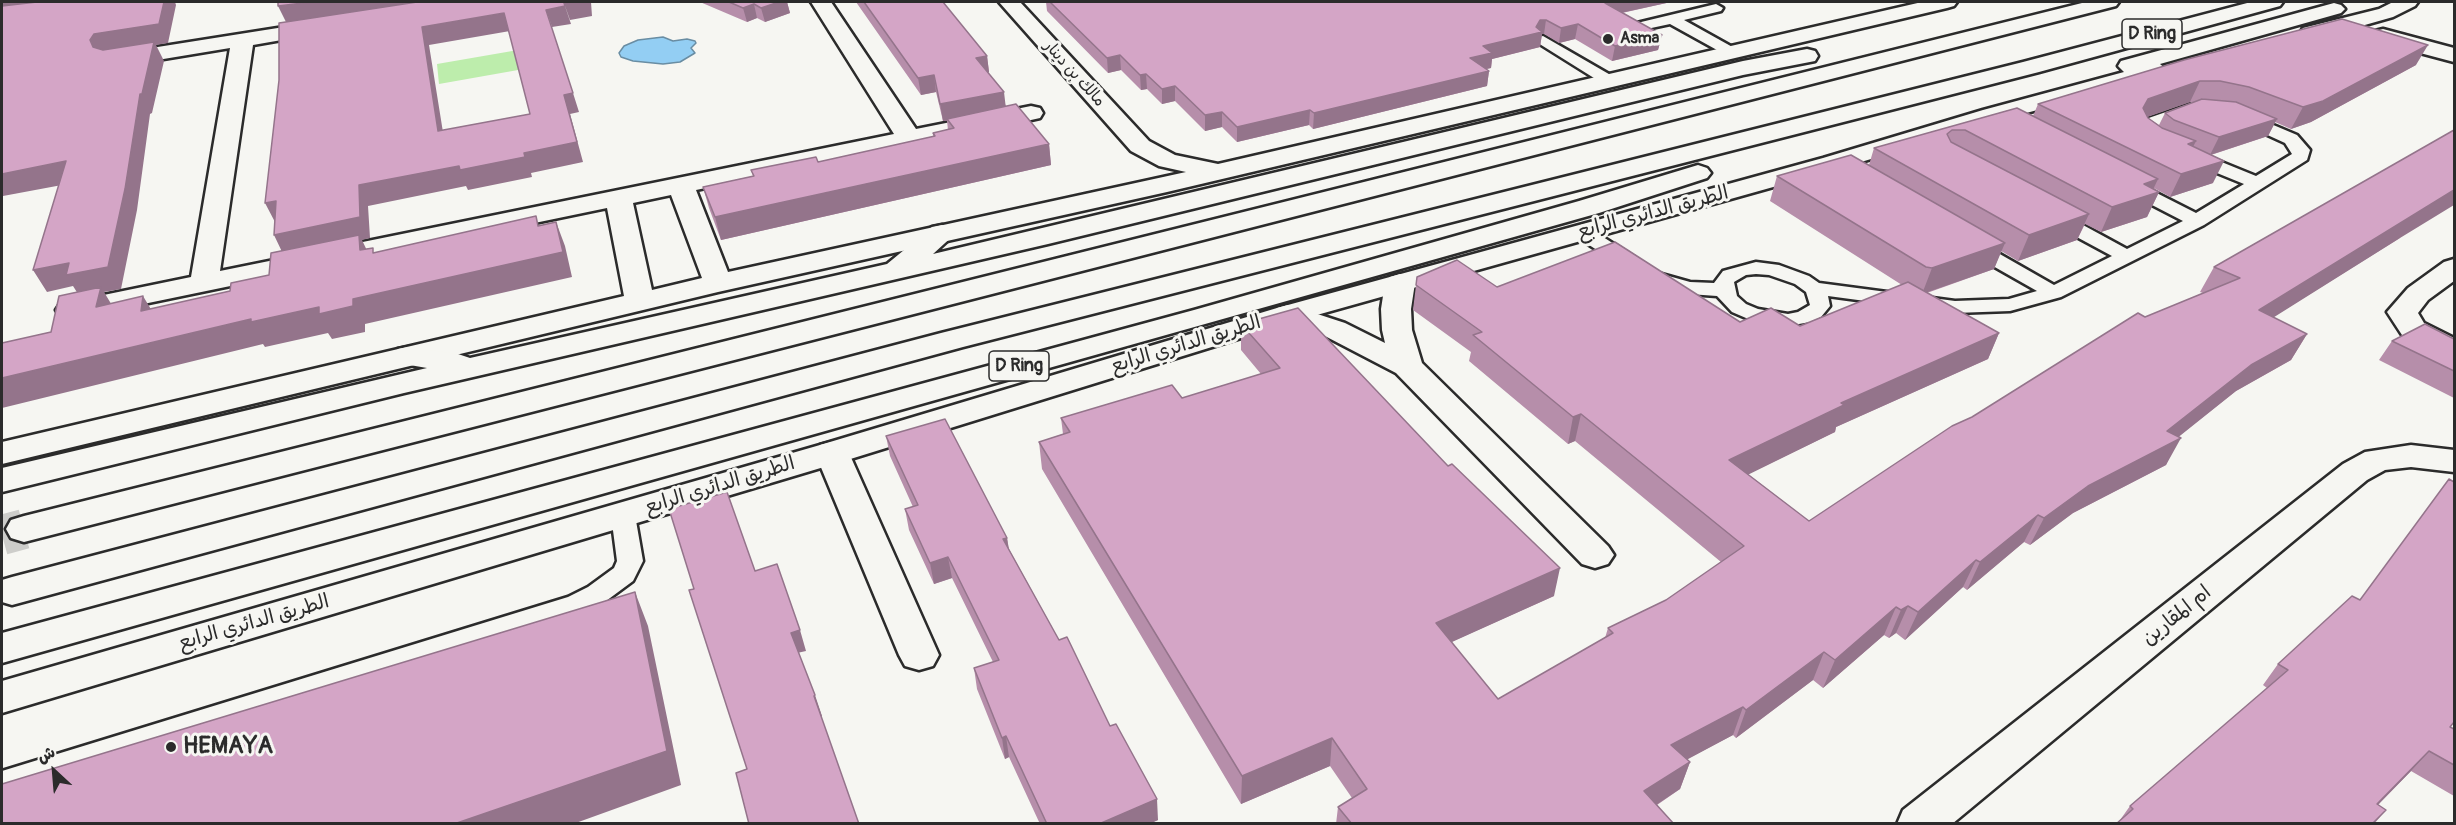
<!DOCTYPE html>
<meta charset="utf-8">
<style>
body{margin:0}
#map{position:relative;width:2456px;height:825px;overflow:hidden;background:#f6f6f2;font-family:Pangolin,"Playpen Sans Arabic",sans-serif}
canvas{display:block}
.frame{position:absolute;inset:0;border:3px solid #2b2b2b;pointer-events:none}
.north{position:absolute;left:24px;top:741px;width:60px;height:60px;-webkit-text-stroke:4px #f6f6f2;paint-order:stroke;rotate:334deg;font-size:16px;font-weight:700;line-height:24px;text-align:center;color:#2b2b2b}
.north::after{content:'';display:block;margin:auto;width:21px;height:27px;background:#2b2b2b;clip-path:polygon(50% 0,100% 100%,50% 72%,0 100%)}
</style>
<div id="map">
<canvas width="2456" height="825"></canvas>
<div class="frame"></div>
<div class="north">ش</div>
</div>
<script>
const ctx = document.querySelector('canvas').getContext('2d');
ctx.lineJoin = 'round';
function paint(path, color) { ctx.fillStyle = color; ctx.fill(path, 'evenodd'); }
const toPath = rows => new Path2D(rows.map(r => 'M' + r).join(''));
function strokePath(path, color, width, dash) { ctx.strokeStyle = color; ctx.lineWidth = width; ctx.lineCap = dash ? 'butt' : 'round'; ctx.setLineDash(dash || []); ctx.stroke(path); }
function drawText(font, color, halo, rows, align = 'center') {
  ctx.font = font + ' Pangolin,"Playpen Sans Arabic",sans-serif'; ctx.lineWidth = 6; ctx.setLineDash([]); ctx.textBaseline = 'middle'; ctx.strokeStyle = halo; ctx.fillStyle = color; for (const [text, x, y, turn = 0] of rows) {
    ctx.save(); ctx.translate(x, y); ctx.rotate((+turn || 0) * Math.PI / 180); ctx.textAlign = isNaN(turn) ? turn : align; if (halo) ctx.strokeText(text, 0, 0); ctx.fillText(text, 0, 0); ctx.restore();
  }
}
const green = toPath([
 [547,45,552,64,439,84,437,64]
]);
const water = toPath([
 [663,37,673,41,687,39,695,41,696,43,691,48,695,53,680,62,663,64,633,61,621,57,619,53,624,46,638,40,663,37]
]);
const primaryTunnel = toPath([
 [2,535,24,529]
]);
const service = toPath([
 [1716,4,1723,8,1721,11,1684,20,1736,49,1739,52,1736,55,1726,55,1670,24,1642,30,1635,26,1637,23,1716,4],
 [1543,36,1614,77,1616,80,1614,83,1602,83,1538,43,1536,40,1538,37,1543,36],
 [2189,104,2197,109,2195,112,2152,129,2163,141,2161,145,2149,145,2137,133,2135,128,2140,121,2189,104],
 [2245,113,2297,135,2310,150,2307,160,2204,225,2061,297,2010,311,1955,313,1828,296,1830,306,1821,317,1810,322,1788,326,1746,318,1732,312,1717,296,1689,294,1651,283,1648,279,1651,275,1658,273,1690,282,1714,283,1723,271,1756,262,1779,265,1809,276,1819,283,1955,301,2009,299,2037,291,1963,249,1960,245,1963,241,1970,239,1977,241,2054,285,2112,256,2047,221,2045,217,2047,213,2061,213,2127,249,2183,221,2123,190,2120,186,2123,182,2135,182,2196,213,2244,184,2185,160,2182,156,2185,152,2197,152,2256,176,2292,154,2285,143,2239,122,2237,118,2245,113],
 [1756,274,1769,275,1795,284,1806,292,1810,305,1798,312,1788,314,1758,309,1746,304,1737,296,1734,282,1746,275,1756,274],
 [1582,226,1589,228,1636,258,1639,262,1636,266,1629,268,1622,266,1575,236,1573,232,1575,228,1582,226],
 [623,507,632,509,635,515,643,561,633,581,606,601,586,611,2,795,2,771,568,597,588,587,614,568,617,561,611,515,614,509,623,507]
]);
const minor = toPath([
 [811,2,831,2,916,129,1031,106,1040,108,1043,113,1040,118,1031,120,696,190,728,272,1186,172,1159,166,1131,151,999,2,1020,2,1149,141,1175,155,1218,164,1922,2,1957,2,1954,6,1947,8,1167,192,718,292,2,464,2,442,624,296,607,208,71,319,60,316,56,310,60,304,191,277,230,48,115,67,107,65,104,60,107,55,322,21,330,22,333,27,330,32,322,33,253,45,220,271,894,134,811,2],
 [671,195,702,278,652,290,633,203,671,195],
 [2454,259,2454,281,2428,300,2418,313,2424,323,2454,338,2454,359,2443,357,2402,335,2387,312,2408,288,2444,262,2454,259],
 [1400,274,1410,277,1415,283,1411,309,1412,330,1422,363,1608,546,1614,555,1608,564,1595,568,1582,564,1396,373,1323,335,1277,320,1273,314,1277,308,1288,305,1299,308,1345,323,1385,343,1382,330,1381,309,1385,283,1390,277,1400,274],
 [832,442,844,445,849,453,939,655,933,666,919,670,905,666,899,655,815,453,820,445,832,442],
 [2411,445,2454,450,2454,472,2411,467,2385,470,2367,480,1952,824,1897,824,1903,810,2343,464,2365,452,2411,445]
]);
const tertiary = toPath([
 [2393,2,2418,2,2415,6,2393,17,2319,38,2311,40,2303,38,2300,33,2303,28,2379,9,2393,2],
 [2334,3,2341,5,2345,9,2341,13,2160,64,2167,70,2164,75,2001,120,1841,168,1299,320,844,461,2,713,2,681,820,445,1277,308,1823,158,1983,110,2124,72,2118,66,2121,61,2334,3],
 [2383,29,2454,48,2454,62,2375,41,2372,36,2375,31,2383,29]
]);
const primary = toPath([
 [2086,2,2119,2,2116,6,24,542,11,538,6,529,11,520,24,516,2086,2],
 [2251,2,2283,2,2280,6,2039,72,963,347,12,605,2,602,2,580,12,577,941,333,2023,62,2251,2],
 [1807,49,1815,51,1818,56,1815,61,1743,75,1048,244,404,393,2,492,2,468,427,368,398,363,393,356,398,349,409,347,458,354,470,358,887,264,932,227,942,225,952,227,956,233,933,254,1743,61,1807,49],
 [1698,165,1707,168,1711,173,1707,178,1599,213,2,663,2,633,1194,310,1579,201,1698,165]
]);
const wall = toPath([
 [700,2,787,2,790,13,765,22,757,18,747,22],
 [856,2,943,2,987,56,989,72,988,72,1006,106,1049,144,1051,165,721,240,709,208,703,187,753,176,751,170,818,162,933,137,933,133,948,130,947,121,943,121,936,92,921,95],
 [1046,2,1671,2,1622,13,1662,35,1658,50,1612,61,1575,39,1559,43,1544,34,1542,34,1540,47,1492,59,1491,68,1486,69,1489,71,1487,86,1313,129,1309,125,1237,142,1222,127,1205,131,1175,101,1162,104,1147,89,1141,90,1121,70,1108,73,1047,11],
 [2184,60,2416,65,2311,122,2291,129,2275,122,2268,136,2211,155,2213,183,2170,197,2154,188,2159,192,2147,217,2101,232,2085,224,2077,240,2018,261,2001,251,1994,269,1927,293,1999,333,1988,359,1836,427,1835,432,1748,474,1809,521,1972,417,2145,317,2203,293,2200,292,2214,267,2400,238,2273,317,2307,334,2291,360,2236,391,2179,436,2166,465,2073,513,2030,545,2024,542,1967,590,1963,587,1905,640,1896,633,1889,638,1884,635,1823,688,1813,680,1736,738,1733,735,1687,759,1690,762,1680,789,1657,805,1674,824,1336,824,1338,807,1352,798,1330,766,1241,804,1042,469,1039,442,1063,434,1061,418,1182,398,1261,374,1241,350,1241,324,1554,596,1451,642,1498,699,1605,638,1608,628,1666,600,1721,562,1575,441,1568,444,1469,361,1471,352,1413,310,1417,277,1740,322,1800,326,1902,285,1770,201,1777,176,1869,165,1874,148,2017,108,2033,116,2038,104],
 [2190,102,2194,102,2165,113,2159,125,2147,117],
 [2454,339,2454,398,2379,360,2392,341],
 [886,436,1007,538,1009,549,1059,640,1110,726,1158,820,1149,824,1040,824,1009,757,1005,759,977,689,974,668,993,662,952,578,934,584,909,530,905,509,913,507,890,456],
 [2454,482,2454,723,2450,727,2454,729,2454,796,2411,771,2378,805,2386,810,2374,824,2116,824,2120,820,2130,806,2267,688,2263,685,2278,664,2360,600]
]);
const shadedWall = toPath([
 [2,2,62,2,2,12],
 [164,2,175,2,176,5,168,43,156,45,164,61,152,113,150,114,137,210,121,289,104,292,116,312,112,332,80,297,73,286,47,292,33,270,105,53,93,47,90,40,94,34],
 [311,2,433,2,287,24,278,6],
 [570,2,591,2,592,16,570,20,564,3],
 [779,2,787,2,790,13,765,22,761,8],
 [1612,2,1671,2,1602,17,1605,3],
 [754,4,757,18,747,22,743,8],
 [565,6,571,24,552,27,546,10],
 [504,13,510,31,429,45,446,151,438,131,422,27],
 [1540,20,1546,20,1544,34,1542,34,1540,47,1492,59,1491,68,1468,73,1470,58,1483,46,1536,27],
 [1578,24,1575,39,1559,43,1561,28],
 [1662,35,1658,50,1612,61,1615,46],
 [2428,45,2416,65,2311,122,2291,129,2303,107],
 [1120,55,1121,70,1108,73,1107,58],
 [987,56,989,72,979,74,976,58],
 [1489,71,1487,86,1313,129,1314,113],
 [1146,74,1147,89,1141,90,1140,75],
 [934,75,936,92,921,95,918,78],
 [2200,81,2190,102,2138,120,2143,108,2148,99],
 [1175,86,1175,101,1162,104,1162,89],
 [1004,92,1006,109,947,119,947,121,943,121,940,104],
 [573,93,579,112,570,114,583,162,531,173,532,177,468,190,466,186,368,206,370,238,362,240,371,259,360,250,284,256,274,235,359,185,524,153,564,95],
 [1310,110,1309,125,1237,142,1237,127],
 [1222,112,1222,127,1205,131,1205,115],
 [2277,119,2268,136,2210,155,2219,137],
 [2196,141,2185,163,2188,144],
 [1049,144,1051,165,721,240,715,217],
 [66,161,78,182,3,196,2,202,2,174],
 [2224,161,2213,183,2170,197,2181,174],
 [2158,179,2151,194,2159,192,2147,217,2101,232,2112,207,2144,184],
 [2454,190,2454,205,2400,238,2244,336,2259,310],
 [276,201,276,224,265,203],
 [2089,214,2077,240,2018,261,2029,235],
 [556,222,565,246,572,277,365,324,365,332,332,339,328,333,265,347,263,344,2,408,2,378,251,319,353,299],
 [2005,243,1994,269,1922,294,1932,268],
 [143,296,158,321,141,311],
 [1999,333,1988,359,1836,427,1835,432,1721,488,1729,460,1841,403],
 [2307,334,2291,360,2236,391,2171,443,2181,438,2166,465,2073,513,2030,545,2044,518,2088,486,2167,431,2251,365],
 [1581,414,1575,441,1568,444,1573,417],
 [2038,515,2024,542,1967,590,1980,562],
 [1007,538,1010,558,1003,539],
 [948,557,952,578,934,584,930,563],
 [1976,560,1963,587,1905,640,1918,612],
 [1560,568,1554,596,1432,651,1436,623],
 [635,592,648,626,681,785,573,824,454,824],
 [1908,606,1896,633,1889,638,1901,610],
 [1896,607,1884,635,1823,688,1835,660],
 [800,630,806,651,797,653,791,633],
 [1824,652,1813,680,1736,738,1746,710],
 [815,695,822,716,820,716,814,696],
 [1743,707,1733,735,1662,773,1671,745],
 [1006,736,1009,757,1005,759,1002,738],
 [1332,738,1330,766,1241,804,1242,776],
 [2429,751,2411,771,2359,824,2377,804],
 [1690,762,1680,789,1635,819,1644,791],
 [1157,799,1158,820,1149,824,1098,824]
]);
const building = toPath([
 [37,2,164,2,159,24,94,34,90,40,93,47,103,50,154,42,142,94,140,94,125,189,108,267,66,275,69,263,33,270,66,161,2,174,2,6,37,2],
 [278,2,311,2,278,6,278,2],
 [417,2,570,2,564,3,565,6,546,10,573,93,564,95,577,142,524,153,525,157,460,170,459,166,359,185,360,217,274,235,276,201,265,203,279,80,279,23,417,2],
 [504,13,530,114,438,131,422,27,504,13],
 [729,2,779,2,761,8,754,4,743,8,729,2],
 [864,2,943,2,987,56,976,58,1004,92,940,104,934,75,918,78,864,2],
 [1050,2,1612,2,1605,3,1662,35,1615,46,1578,24,1561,28,1546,20,1540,20,1536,27,1542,32,1483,46,1492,53,1470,58,1489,71,1314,113,1310,110,1237,127,1222,112,1205,115,1175,86,1162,89,1146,74,1140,75,1120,55,1107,58,1050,2],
 [2342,19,2428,45,2323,101,2303,107,2249,87,2220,81,2200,81,2148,99,2143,108,2148,118,2162,128,2196,141,2188,144,2224,161,2181,174,2038,104,2184,60,2342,19],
 [2202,99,2236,102,2277,119,2219,137,2174,120,2165,113,2202,99],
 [1016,104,1049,144,715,217,703,187,754,176,751,170,816,157,818,162,935,136,933,133,954,128,947,119,1016,104],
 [2017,108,2158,179,2144,184,2159,192,2112,207,1965,130,1952,130,1947,134,1951,142,2089,214,2029,235,1874,148,2017,108],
 [2454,130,2454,190,2259,310,2307,334,2251,365,2167,431,2181,438,2088,486,2044,518,2038,515,1980,562,1976,560,1918,612,1908,606,1901,610,1896,607,1835,660,1824,652,1746,710,1743,707,1671,745,1690,762,1644,791,1674,824,1352,824,1338,807,1367,789,1332,738,1242,776,1039,442,1070,432,1061,418,1172,385,1182,398,1280,368,1241,324,1298,308,1448,466,1452,464,1560,568,1436,623,1498,699,1613,633,1608,628,1666,600,1744,546,1581,414,1573,417,1473,335,1482,332,1416,285,1417,277,1457,260,1497,287,1615,242,1740,322,1771,308,1800,326,1908,282,1999,333,1841,403,1844,405,1729,460,1809,521,1952,426,1972,417,2138,313,2145,317,2240,278,2214,267,2454,130],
 [1851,155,2005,243,1932,268,1926,267,1777,176,1851,155],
 [536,216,538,226,556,222,563,252,353,299,353,306,319,314,319,307,251,322,251,319,2,378,2,343,51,332,59,296,101,287,96,307,143,296,141,311,230,291,231,283,269,275,271,253,359,235,360,250,373,248,373,253,536,216],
 [2425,324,2454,339,2454,371,2392,341,2425,324],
 [945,419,1007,538,1003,539,1059,640,1067,637,1110,726,1116,724,1157,799,1099,824,1047,824,1006,736,1002,738,974,668,999,660,948,557,930,563,905,509,918,505,886,436,945,419],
 [2449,479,2454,482,2454,722,2450,727,2454,729,2454,765,2429,751,2377,804,2386,810,2372,824,2116,824,2133,809,2130,806,2288,670,2278,664,2352,596,2360,600,2449,479],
 [727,492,755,571,777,564,800,630,791,633,815,695,814,696,859,824,749,824,736,773,747,769,689,590,694,589,669,509,727,492],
 [635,592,667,751,454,824,2,824,2,784,635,592]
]);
const markers = [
 [1608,39,6,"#2b2b2b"],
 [171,747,6,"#2b2b2b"]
];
const farPoinames = [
 ["Asma",1620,39]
];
const farStreetnames = [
 ["مالك بن دينار",1074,74,48]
];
const shields = [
 [2152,34,60],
 [1019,366,60]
];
const shieldNames = [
 ["D Ring",2152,34],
 ["D Ring",1019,366]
];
const streetNames = [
 ["الطريق الدائري الرابع",1653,213,-15],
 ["الطريق الدائري الرابع",1186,345,-17],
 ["الطريق الدائري الرابع",720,486,-17],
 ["ام المقارين",2177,616,-39],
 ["الطريق الدائري الرابع",254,623,-16]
];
const nearPoinames = [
 ["HEMAYA",183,747]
];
paint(green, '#bdedac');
paint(water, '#93cef3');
strokePath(water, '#698da3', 1.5);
strokePath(primaryTunnel, '#cdcdca', 40, [40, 20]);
strokePath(service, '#2b2b2b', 5);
strokePath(minor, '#2b2b2b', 5);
strokePath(tertiary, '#2b2b2b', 5);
strokePath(primary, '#2b2b2b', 5);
paint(service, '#f6f6f2');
paint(minor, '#f6f6f2');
paint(tertiary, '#f6f6f2');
paint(primary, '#f6f6f2');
paint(wall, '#b68eaa');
paint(shadedWall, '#94748b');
paint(building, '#d4a5c6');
strokePath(building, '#94748b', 1.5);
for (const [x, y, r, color] of markers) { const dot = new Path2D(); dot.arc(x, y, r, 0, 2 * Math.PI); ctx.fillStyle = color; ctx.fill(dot); strokePath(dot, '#f6f6f2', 2); }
drawText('bold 16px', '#2b2b2b', '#f6f6f2', farPoinames, 'left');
drawText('16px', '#2b2b2b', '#f6f6f2', farStreetnames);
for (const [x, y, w] of shields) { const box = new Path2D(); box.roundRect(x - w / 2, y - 15, w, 30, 4.5); ctx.fillStyle = '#f6f6f2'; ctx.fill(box); strokePath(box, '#2b2b2b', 1.5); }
drawText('bold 18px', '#2b2b2b', null, shieldNames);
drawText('20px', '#2b2b2b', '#f6f6f2', streetNames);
drawText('bold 24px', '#2b2b2b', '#f6f6f2', nearPoinames, 'left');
</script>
